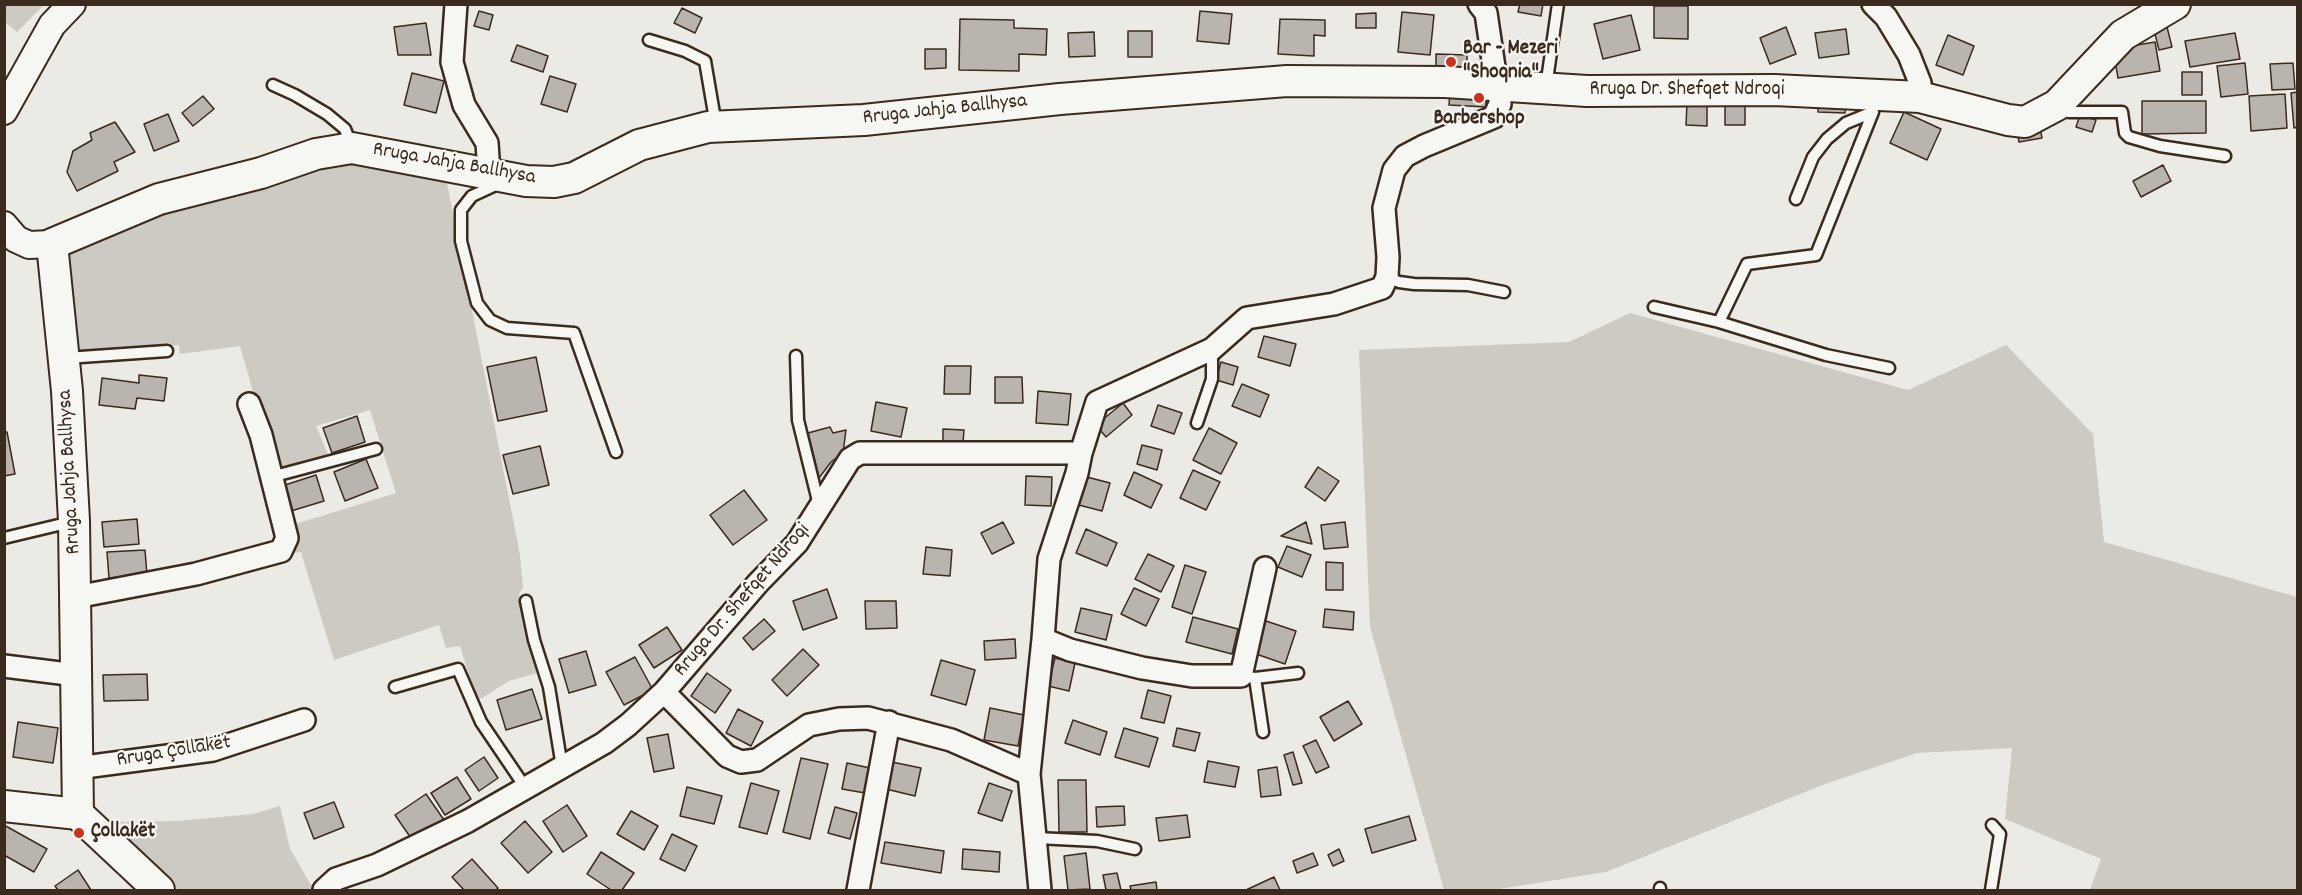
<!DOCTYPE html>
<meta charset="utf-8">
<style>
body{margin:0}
#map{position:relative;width:2302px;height:895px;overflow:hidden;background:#ebeae5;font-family:Dekko,sans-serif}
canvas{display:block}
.frame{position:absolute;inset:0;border:6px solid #3b2a1e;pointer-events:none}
</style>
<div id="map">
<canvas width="2302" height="895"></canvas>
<div class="frame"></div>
</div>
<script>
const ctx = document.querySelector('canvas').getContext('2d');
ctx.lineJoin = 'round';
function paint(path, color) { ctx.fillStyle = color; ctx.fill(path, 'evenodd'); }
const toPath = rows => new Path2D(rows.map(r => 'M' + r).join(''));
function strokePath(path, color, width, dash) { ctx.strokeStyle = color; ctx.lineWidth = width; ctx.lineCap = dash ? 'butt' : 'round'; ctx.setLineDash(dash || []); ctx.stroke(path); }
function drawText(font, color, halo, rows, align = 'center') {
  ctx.font = font + ' Dekko,sans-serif'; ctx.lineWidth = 4.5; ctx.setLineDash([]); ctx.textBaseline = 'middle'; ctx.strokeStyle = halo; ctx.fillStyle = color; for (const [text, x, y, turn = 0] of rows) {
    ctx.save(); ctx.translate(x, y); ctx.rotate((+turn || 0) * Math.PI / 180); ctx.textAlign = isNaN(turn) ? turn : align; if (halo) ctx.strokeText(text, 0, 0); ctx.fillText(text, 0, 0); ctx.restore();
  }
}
const green = toPath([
 [4,5,5,4,44,5,17,32,5,22],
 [344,162,446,178,520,555,523,587,519,594,537,673,509,681,482,698,476,699,460,646,446,648,439,625,334,660,301,552,294,553,289,526,396,493,370,410,316,426,329,457,280,468,274,465,240,346,180,354,179,345,76,352,68,258,71,251,154,214],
 [1630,313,1908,390,2006,345,2093,434,2104,542,2297,597,2297,890,2090,890,2101,859,2005,819,2012,748,1917,753,1825,784,1606,872,1493,890,1444,890,1370,627,1359,350,1569,342],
 [280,806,290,849,314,890,178,890,108,822,178,821,253,814]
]);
const building = toPath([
 [1520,4,1543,4,1541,16,1518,12,1520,4],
 [1654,6,1688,6,1688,39,1654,38,1654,6],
 [682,8,702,18,695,33,674,23,682,8],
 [479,11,493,15,489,30,474,26,479,11],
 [1200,11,1232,14,1229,44,1197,41,1200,11],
 [1402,12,1434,15,1430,55,1398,52,1402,12],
 [1376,13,1376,28,1356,28,1356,14,1376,13],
 [1631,15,1640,50,1603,59,1594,24,1631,15],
 [960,19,1014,20,1014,28,1047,29,1046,55,1019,54,1019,71,959,70,960,19],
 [1280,19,1325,20,1325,36,1314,35,1314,56,1278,54,1280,19],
 [2165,19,2172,47,2159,50,2152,22,2165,19],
 [426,23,431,55,398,55,394,27,426,23],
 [1786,27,1796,54,1770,64,1760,38,1786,27],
 [1846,29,1849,54,1819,58,1815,33,1846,29],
 [1128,31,1152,31,1152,57,1128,57,1128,31],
 [1094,32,1095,56,1069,57,1068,33,1094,32],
 [2235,33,2240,59,2190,67,2185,41,2235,33],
 [1948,35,1974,46,1963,75,1936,65,1948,35],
 [2155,42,2160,71,2118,78,2113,49,2155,42],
 [517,45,548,56,543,72,511,61,517,45],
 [925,49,946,49,946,68,925,69,925,49],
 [1436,54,1467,55,1467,71,1436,69,1436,54],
 [2245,63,2248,94,2221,97,2217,66,2245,63],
 [2293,63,2295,89,2272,90,2270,64,2293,63],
 [2182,72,2202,72,2202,95,2182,95,2182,72],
 [412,73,444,81,436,113,404,105,412,73],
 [550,76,576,84,567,112,541,104,550,76],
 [1450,90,1486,92,1486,107,1449,105,1450,90],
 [2298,92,2298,127,2294,128,2291,93,2298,92],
 [2285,94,2287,128,2251,131,2249,96,2285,94],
 [203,96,214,109,193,126,182,113,203,96],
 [2142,101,2206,101,2206,133,2142,134,2142,101],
 [1687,102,1707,103,1707,126,1686,125,1687,102],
 [1818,102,1846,104,1845,113,1818,112,1818,102],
 [1725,103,1745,104,1745,125,1725,125,1725,103],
 [1904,112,1941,129,1927,160,1890,143,1904,112],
 [168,114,179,141,154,151,144,124,168,114],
 [2080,115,2096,120,2092,132,2076,127,2080,115],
 [115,122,135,152,114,162,118,171,77,191,67,172,73,151,92,140,90,133,115,122],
 [2039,122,2042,138,2019,142,2016,126,2039,122],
 [2163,165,2171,181,2141,197,2133,181,2163,165],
 [1264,336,1296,344,1290,366,1258,357,1264,336],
 [536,357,547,411,498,421,487,367,536,357],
 [1221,362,1238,367,1233,385,1216,380,1221,362],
 [945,366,971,366,970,394,944,394,945,366],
 [139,375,167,378,164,401,137,398,135,409,99,405,102,378,139,383,139,375],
 [995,377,1022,377,1023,403,995,403,995,377],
 [1242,384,1269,395,1260,417,1232,406,1242,384],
 [1038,391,1071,394,1068,425,1036,423,1038,391],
 [876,402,907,408,901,437,871,431,876,402],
 [1123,403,1132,415,1106,437,1096,425,1123,403],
 [1158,405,1182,413,1174,434,1151,426,1158,405],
 [357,416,365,442,332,453,323,428,357,416],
 [830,427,833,433,846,430,843,453,831,462,819,478,808,433,830,427],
 [1209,428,1237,443,1221,474,1193,460,1209,428],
 [943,429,964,430,963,443,943,442,943,429],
 [4,432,7,432,15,474,4,476,4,432],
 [1142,445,1162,450,1157,470,1137,464,1142,445],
 [540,446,549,485,513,494,503,455,540,446],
 [366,459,378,488,345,501,334,472,366,459],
 [1318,467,1339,481,1325,501,1305,487,1318,467],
 [1193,470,1220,482,1206,510,1180,498,1193,470],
 [1134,472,1162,485,1151,508,1124,495,1134,472],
 [316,475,324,501,291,511,282,486,316,475],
 [1026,476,1052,477,1051,506,1025,505,1026,476],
 [1083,476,1110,483,1102,511,1075,504,1083,476],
 [744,490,767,520,733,545,710,515,744,490],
 [137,519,139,544,104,547,102,522,137,519],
 [1003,522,1014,543,992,554,981,533,1003,522],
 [1306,522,1312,544,1281,536,1306,522],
 [1345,522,1348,547,1324,549,1321,525,1345,522],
 [1086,529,1117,543,1107,566,1076,553,1086,529],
 [1287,546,1311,555,1302,577,1278,567,1287,546],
 [926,547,952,550,950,576,923,574,926,547],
 [145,550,147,575,109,578,107,552,145,550],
 [1148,554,1174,566,1161,592,1135,579,1148,554],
 [1326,562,1343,563,1343,590,1326,590,1326,562],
 [1185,565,1206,572,1192,614,1172,607,1185,565],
 [1134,588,1159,599,1146,626,1121,614,1134,588],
 [827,589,837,618,803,630,793,601,827,589],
 [865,601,896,601,897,628,866,629,865,601],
 [1081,608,1112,615,1106,640,1075,632,1081,608],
 [1325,609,1354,612,1353,630,1323,627,1325,609],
 [1193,617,1238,629,1232,654,1186,642,1193,617],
 [764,619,775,631,753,650,743,638,764,619],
 [1266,621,1296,631,1285,664,1256,654,1266,621],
 [667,627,682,650,654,668,639,645,667,627],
 [1015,639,1016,658,985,660,984,641,1015,639],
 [803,649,819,665,787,696,772,680,803,649],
 [586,651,596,685,569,693,559,659,586,651],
 [635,657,653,690,624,705,606,672,635,657],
 [1055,658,1075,663,1069,691,1048,686,1055,658],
 [941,660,975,670,966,705,931,695,941,660],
 [707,673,731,690,715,713,691,696,707,673],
 [147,674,148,700,104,701,103,675,147,674],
 [532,689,542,719,506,730,497,700,532,689],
 [1148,690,1171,696,1164,723,1141,718,1148,690],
 [1348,701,1362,724,1334,741,1320,717,1348,701],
 [990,708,1024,715,1018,746,984,740,990,708],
 [738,709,763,722,751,746,726,733,738,709],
 [1073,720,1107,732,1100,755,1065,743,1073,720],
 [18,722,58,728,53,763,13,757,18,722],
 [1124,728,1158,738,1149,767,1115,757,1124,728],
 [1177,728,1200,733,1195,751,1173,746,1177,728],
 [668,734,674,768,654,772,647,738,668,734],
 [1316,740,1329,767,1316,773,1303,746,1316,740],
 [1293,752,1302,783,1293,785,1284,755,1293,752],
 [484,757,498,778,479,791,465,770,484,757],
 [801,758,828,764,810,839,783,832,801,758],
 [1208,761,1239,767,1235,787,1204,782,1208,761],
 [892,762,921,768,915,796,886,789,892,762],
 [847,763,870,768,865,793,842,789,847,763],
 [1277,767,1281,795,1261,797,1258,770,1277,767],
 [457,777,471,799,445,815,431,793,457,777],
 [1058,780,1086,780,1087,832,1059,832,1058,780],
 [751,783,779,791,767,834,739,827,751,783],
 [989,783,1012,791,1002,821,978,813,989,783],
 [687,787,722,796,714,824,680,816,687,787],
 [426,794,444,820,413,841,395,815,426,794],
 [334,802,344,827,314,839,304,813,334,802],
 [567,805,587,836,563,852,543,821,567,805],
 [1124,806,1125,825,1097,827,1096,807,1124,806],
 [835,807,857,813,850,839,828,833,835,807],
 [631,811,658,826,644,850,617,834,631,811],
 [1187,815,1190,837,1159,841,1156,818,1187,815],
 [1409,816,1416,840,1372,853,1365,829,1409,816],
 [525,821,552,852,528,873,501,843,525,821],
 [4,825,47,849,34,872,4,855,4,825],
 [672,834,697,846,685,871,660,859,672,834],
 [885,842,944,851,941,873,881,863,885,842],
 [963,849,1000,852,999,872,962,869,963,849],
 [1339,849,1344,861,1333,866,1328,855,1339,849],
 [601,852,634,873,622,890,611,890,587,874,601,852],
 [1086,853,1090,889,1068,890,1064,856,1086,853],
 [1313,853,1318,865,1297,873,1293,861,1313,853],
 [472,859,498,888,496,890,464,890,452,877,472,859],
 [78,870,91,890,58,890,55,886,78,870],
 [1117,873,1121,890,1106,890,1103,875,1117,873],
 [1274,877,1280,890,1246,890,1274,877],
 [1156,882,1157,890,1131,890,1130,886,1156,882]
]);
const service = toPath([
 [649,40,685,51,705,61,716,125],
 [273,85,295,95,327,114,345,129,352,147],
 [1546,87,1558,4],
 [2060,106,2069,112,2122,112,2125,133,2129,137,2160,146,2225,156],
 [500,183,472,196,461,210,461,241,477,303,490,320,507,328,574,333,616,452],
 [1796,199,1813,157,1827,139,1846,123,1873,112],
 [1387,277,1399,282,1414,284,1468,285,1504,292],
 [1654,307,1719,322,1826,355,1889,368],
 [1719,322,1747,264,1816,255,1873,112],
 [796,356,798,420,819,505],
 [66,358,167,351],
 [1197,423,1212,379,1212,349],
 [271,477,376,449],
 [4,538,71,522],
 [526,601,534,640,549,687,562,767],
 [1241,676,1255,678,1298,673],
 [1255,678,1263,732],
 [395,687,458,669,481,722,525,787],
 [1037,838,1097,841,1135,849],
 [1660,888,1660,890],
 [1991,890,2000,834,1992,825]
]);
const minor = toPath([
 [456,4,452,62,464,105,487,143,489,173],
 [1873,4,1886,17,1909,55,1920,83,1920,97],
 [1081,453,1077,473,1049,559,1043,639,1070,650,1142,668,1192,676,1241,676,1265,568],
 [76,597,196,574,281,551,287,538,261,435,249,404],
 [4,666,76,675],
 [664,692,727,756,741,762,757,760,809,725,839,719,868,718,951,740,1029,774,1040,890],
 [77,768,213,750,304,720],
 [1029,774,1043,639],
 [324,890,336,879,377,865,468,821,604,743,628,725,664,692,758,583,797,543,850,459,860,453,1081,453,1097,402,1212,349,1247,318,1334,304,1382,288,1387,277,1388,257,1384,208,1394,170,1405,156,1424,146,1494,117,1500,104,1500,84,1494,67,1486,13,1479,4],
 [858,890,889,722]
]);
const tertiary = toPath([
 [4,111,52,25,72,4],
 [4,225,16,239,29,245,52,244]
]);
const secondary = toPath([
 [4,806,78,814,159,890],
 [78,814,74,521,67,391,52,244,159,199,261,173,316,154,352,148,526,181,554,182,574,178,639,145,708,127,864,120,1060,99,1287,81,1445,82,1587,91,1774,90,1879,95,1920,97,2008,120,2025,122,2057,105,2123,35,2175,4]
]);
const markers = [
 [1451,62,6,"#c8321e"],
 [1479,98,6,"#c8321e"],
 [79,833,6,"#c8321e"]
];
const poiNames = [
 ["Bar - Mezeri",1463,50],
 ["\"Shoqnia\"",1463,74],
 ["Barbershop",1479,120,"center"],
 ["Çollakët",91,833]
];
const streetNames = [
 ["Rruga Dr. Shefqet Ndroqi",1687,91],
 ["Rruga Jahja Ballhysa",945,111,-6],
 ["Rruga Jahja Ballhysa",454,165,10],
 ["Rruga Jahja Ballhysa",71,472,-93],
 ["Rruga Dr. Shefqet Ndroqi",743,601,-49],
 ["Rruga Çollakët",174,753,-9]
];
paint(green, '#cdcac4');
paint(building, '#bab4ae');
strokePath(building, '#3b2a1e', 1.5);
strokePath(service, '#3b2a1e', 15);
strokePath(minor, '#3b2a1e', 26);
strokePath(tertiary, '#3b2a1e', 30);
strokePath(secondary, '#3b2a1e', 34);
strokePath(service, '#f6f6f2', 10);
strokePath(minor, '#f6f6f2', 21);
strokePath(tertiary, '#f6f6f2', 26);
strokePath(secondary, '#f6f6f2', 30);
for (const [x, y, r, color] of markers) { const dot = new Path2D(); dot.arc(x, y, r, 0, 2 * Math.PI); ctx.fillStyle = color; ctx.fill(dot); strokePath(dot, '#f6f6f2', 2); }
drawText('bold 21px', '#3b2a1e', '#f6f6f2', poiNames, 'left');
drawText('21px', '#3b2a1e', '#f6f6f2', streetNames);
</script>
